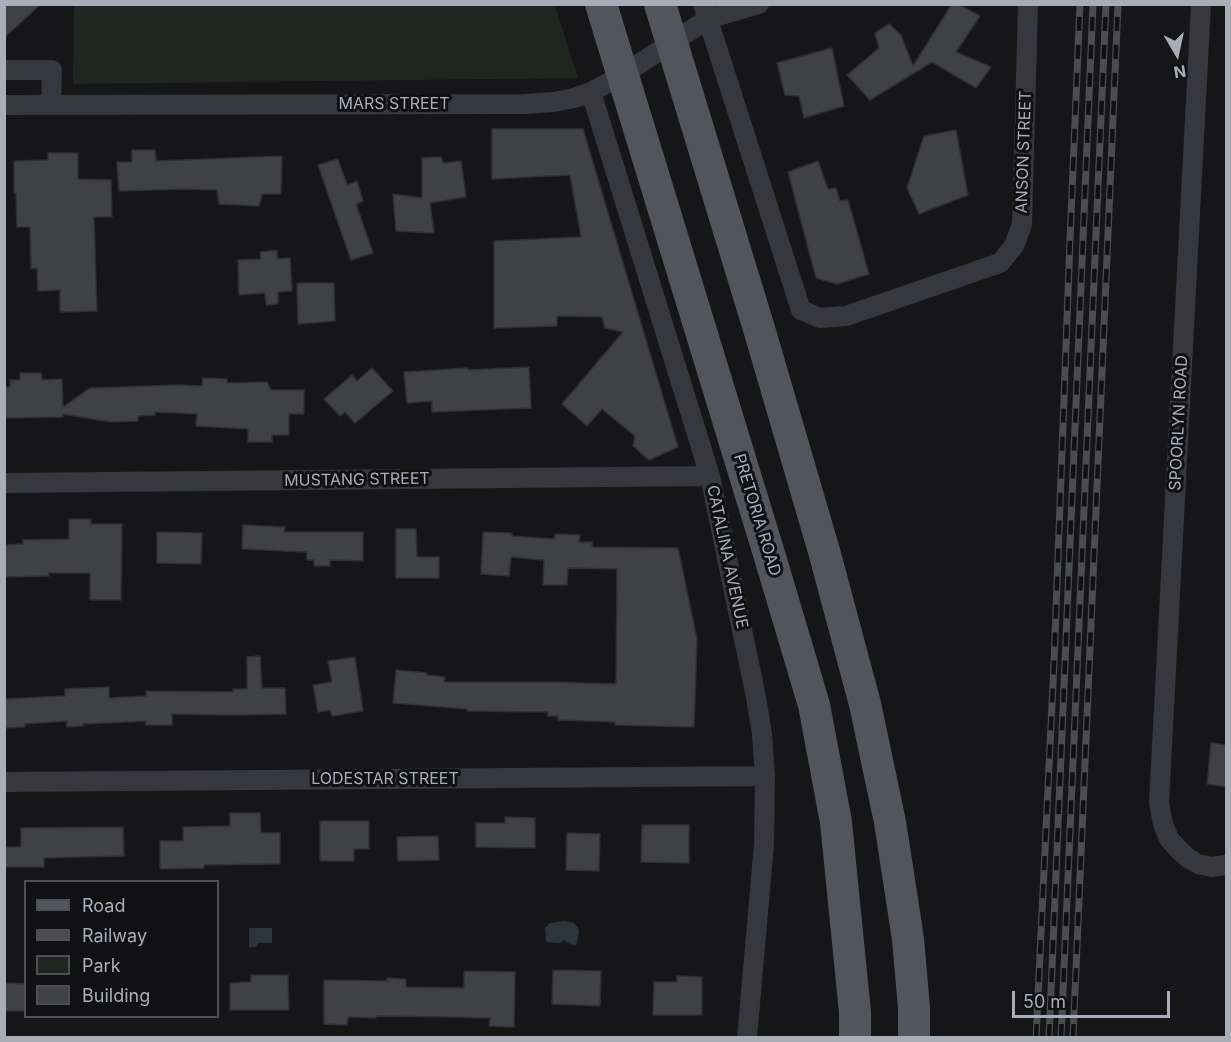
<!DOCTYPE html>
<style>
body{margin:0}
#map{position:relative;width:1231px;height:1042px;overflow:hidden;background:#161618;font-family:Inter,sans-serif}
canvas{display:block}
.frame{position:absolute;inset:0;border:6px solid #a8adb8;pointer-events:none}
.legend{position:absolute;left:24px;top:880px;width:195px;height:138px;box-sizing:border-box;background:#111113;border:2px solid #4d4f55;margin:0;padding:8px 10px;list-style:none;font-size:18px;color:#a8adb8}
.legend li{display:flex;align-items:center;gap:12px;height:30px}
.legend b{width:30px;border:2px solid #4d4f55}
.north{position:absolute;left:1147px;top:24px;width:60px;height:60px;-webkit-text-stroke:4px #111113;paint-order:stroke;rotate:171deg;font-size:16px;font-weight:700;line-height:24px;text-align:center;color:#a8adb8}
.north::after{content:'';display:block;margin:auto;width:21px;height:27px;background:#a8adb8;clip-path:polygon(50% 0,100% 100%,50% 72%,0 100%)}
.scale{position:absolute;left:1012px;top:991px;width:158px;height:27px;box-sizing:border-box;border:3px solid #a8adb8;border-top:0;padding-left:8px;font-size:18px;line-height:21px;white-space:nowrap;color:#a8adb8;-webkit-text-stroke:4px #111113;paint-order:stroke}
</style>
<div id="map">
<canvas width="1231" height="1042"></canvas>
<div class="frame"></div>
<ul class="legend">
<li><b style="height:8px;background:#53555c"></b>Road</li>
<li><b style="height:8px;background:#4a4c52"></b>Railway</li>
<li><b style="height:16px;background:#1e261f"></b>Park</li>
<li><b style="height:16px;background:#404145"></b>Building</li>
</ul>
<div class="north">N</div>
<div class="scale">50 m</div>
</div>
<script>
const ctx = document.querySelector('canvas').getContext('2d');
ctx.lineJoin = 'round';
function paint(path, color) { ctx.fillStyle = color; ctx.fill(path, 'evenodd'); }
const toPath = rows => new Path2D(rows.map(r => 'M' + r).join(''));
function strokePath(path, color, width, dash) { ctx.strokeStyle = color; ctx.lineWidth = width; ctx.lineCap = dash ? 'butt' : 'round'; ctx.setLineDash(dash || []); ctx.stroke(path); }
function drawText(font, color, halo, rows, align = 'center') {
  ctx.font = font + ' Inter,sans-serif'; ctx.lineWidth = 6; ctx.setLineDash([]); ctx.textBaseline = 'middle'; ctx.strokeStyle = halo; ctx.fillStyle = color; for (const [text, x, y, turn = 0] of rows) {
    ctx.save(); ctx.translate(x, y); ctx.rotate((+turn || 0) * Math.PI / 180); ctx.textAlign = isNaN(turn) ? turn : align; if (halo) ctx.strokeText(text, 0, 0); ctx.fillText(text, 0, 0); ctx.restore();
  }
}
const green = toPath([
 [74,5,555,5,578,78,73,84]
]);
const water = toPath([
 [565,921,574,923,578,928,579,933,576,946,570,944,564,940,560,943,546,942,545,928,550,923],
 [249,928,272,928,272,943,258,943,257,947,249,947]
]);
const building = toPath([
 [4,4,41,4,4,38,4,4],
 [952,4,957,4,980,16,956,52,991,67,976,88,932,62,870,100,847,75,879,48,875,33,889,24,901,35,913,66,952,4],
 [832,48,844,106,804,118,799,96,785,95,777,63,832,48],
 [492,129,583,129,678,447,649,460,633,446,635,436,602,409,587,426,562,404,623,332,605,328,602,317,557,316,557,326,494,328,494,241,581,237,570,175,492,179,492,129],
 [956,130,968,195,919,214,907,188,924,136,956,130],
 [132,150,155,150,156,161,282,156,281,194,262,194,259,206,219,204,217,190,184,189,119,191,117,162,132,162,132,150],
 [48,153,78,153,78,179,111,180,112,217,94,217,97,311,60,312,60,290,38,291,37,268,31,269,30,227,17,227,16,193,14,193,14,161,48,160,48,153],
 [441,157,443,163,461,161,466,197,430,203,434,233,396,231,393,194,422,198,422,158,441,157],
 [338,159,347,185,357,181,363,201,356,204,373,253,351,260,318,165,338,159],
 [818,161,828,189,836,188,840,201,848,200,869,274,837,284,816,278,788,172,818,161],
 [277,250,277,259,290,258,292,291,278,292,278,304,266,305,265,293,239,295,238,260,261,259,260,252,277,250],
 [297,283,334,283,335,321,298,324,297,283],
 [529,367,531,408,432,412,432,401,407,403,404,372,468,368,468,370,529,367],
 [372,368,393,391,355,423,345,412,340,416,324,399,352,375,357,381,372,368],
 [20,373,41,373,42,380,62,379,63,407,90,388,179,385,202,386,203,378,227,379,227,383,267,382,271,390,304,390,304,414,289,414,289,435,272,435,272,442,248,442,248,429,196,426,197,414,155,412,155,415,138,416,138,421,111,422,63,414,63,417,4,418,4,387,10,387,10,380,20,380,20,373],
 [69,519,91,519,91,524,122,524,121,600,90,600,90,573,49,573,49,576,4,577,4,545,23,544,23,540,69,539,69,519],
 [243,525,285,527,284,532,363,532,363,561,330,560,330,566,314,566,314,560,307,560,307,552,242,549,243,525],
 [396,529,416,529,417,557,439,557,439,578,396,578,396,529],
 [157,532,202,533,201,564,157,563,157,532],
 [483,532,512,533,512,536,555,539,555,534,580,535,579,542,592,542,592,547,678,548,697,639,694,727,615,725,615,722,558,720,558,716,548,716,548,712,467,711,467,709,393,703,396,670,418,672,427,673,427,675,445,677,444,682,555,682,616,684,617,569,568,568,567,585,543,585,544,560,511,557,509,576,481,574,483,532],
 [260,656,262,688,285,688,286,714,233,715,172,714,172,725,146,725,146,721,83,724,83,726,67,727,67,721,25,724,25,727,4,728,4,699,65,696,65,689,109,687,109,698,146,696,146,691,233,692,233,689,247,689,247,657,260,656],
 [355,657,363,711,332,716,330,710,318,712,313,685,332,682,328,661,355,657],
 [1211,743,1227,745,1227,787,1207,784,1211,743],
 [230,813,260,813,261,833,280,833,280,864,204,865,204,868,160,869,160,841,183,841,183,827,230,826,230,813],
 [505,817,535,818,535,848,476,847,476,823,505,823,505,817],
 [320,821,369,821,369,849,354,849,354,861,320,861,320,821],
 [642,825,689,825,689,863,641,862,642,825],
 [123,827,124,856,44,858,44,867,4,867,4,847,21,847,21,828,123,827],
 [567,833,600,834,599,871,566,870,567,833],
 [438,836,439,860,398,861,397,837,438,836],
 [553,970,601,971,600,1006,552,1004,553,970],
 [464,971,515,972,514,1027,489,1026,490,1018,449,1017,376,1016,376,1018,348,1017,347,1025,324,1024,324,980,387,981,387,978,406,979,406,987,464,988,464,971],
 [251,975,288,975,289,1010,230,1010,230,983,251,982,251,975],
 [677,976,702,977,702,1015,653,1015,654,982,677,982,677,976],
 [4,983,26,984,26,1011,4,1011,4,983]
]);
const minor = toPath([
 [703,4,801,310,820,318,846,316,1000,263,1014,246,1022,224,1028,4],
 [1201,4,1159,803,1163,824,1169,839,1179,850,1188,858,1198,864,1212,867,1226,865],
 [4,70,52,70,51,105],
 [591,92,710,476,756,697,762,734,765,776,764,844,747,1038],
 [4,105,525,104,554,102,574,98,591,92,622,75,708,19,759,4],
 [4,483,710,476],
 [4,782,765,776]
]);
const primary = toPath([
 [601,4,770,557,814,705,836,822,855,1012,855,1038],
 [660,4,760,332,824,551,865,704,890,822,908,939,914,1008,914,1038]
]);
const rail = toPath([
 [1036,1038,1054,663,1070,240,1080,4],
 [1049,1038,1093,4],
 [1061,1038,1106,4],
 [1073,1038,1118,4]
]);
const streetNames = [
 ["MARS STREET",394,104],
 ["ANSON STREET",1024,152,-88],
 ["SPOORLYN ROAD",1179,423,-87],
 ["MUSTANG STREET",357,480,-1],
 ["PRETORIA ROAD",757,515,73],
 ["CATALINA AVENUE",727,557,78],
 ["LODESTAR STREET",385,779]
];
paint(green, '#1e261f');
paint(water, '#2c353c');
paint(building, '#404145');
strokePath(building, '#303034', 1.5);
strokePath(minor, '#37383d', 20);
strokePath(primary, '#53555c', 32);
strokePath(rail, '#4a4c52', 7);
strokePath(rail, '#111113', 4.5, [14]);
drawText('16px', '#a8adb8', '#111113', streetNames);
</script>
